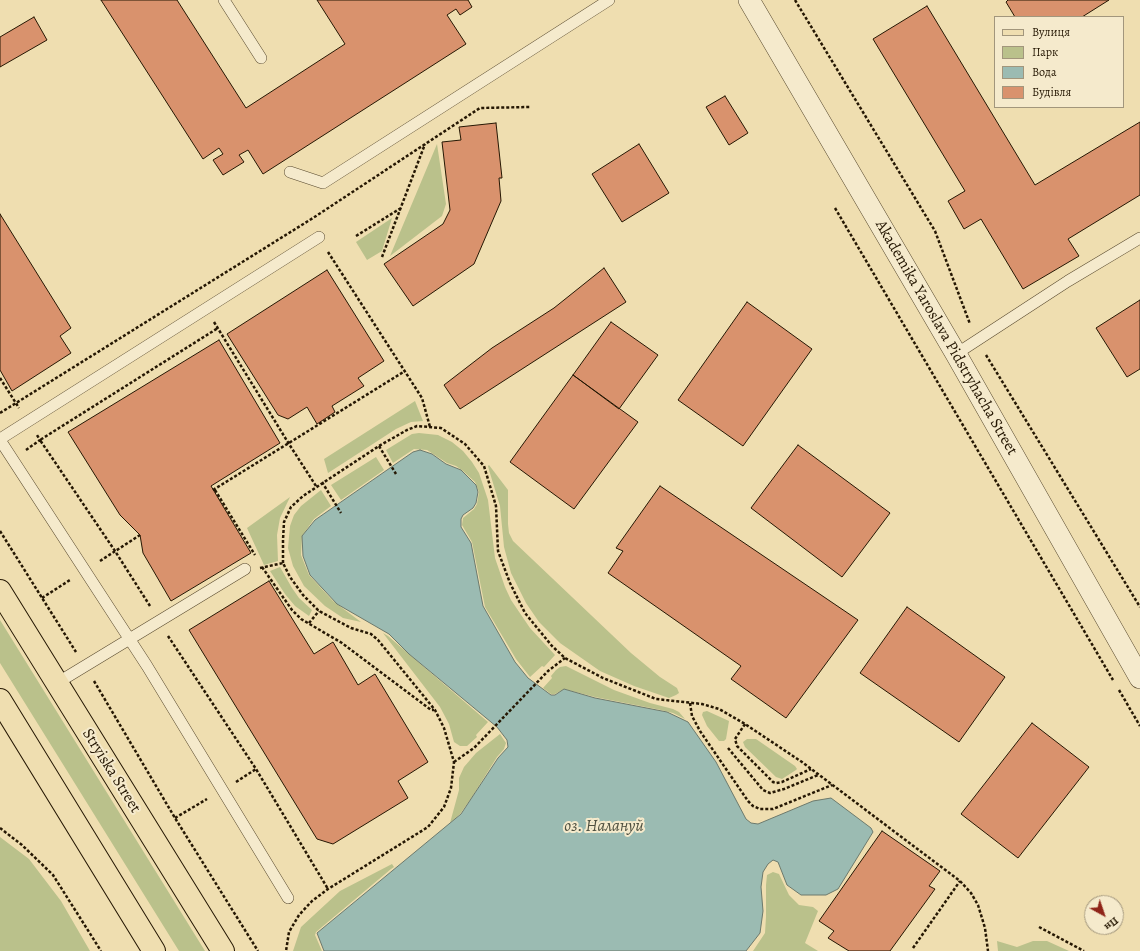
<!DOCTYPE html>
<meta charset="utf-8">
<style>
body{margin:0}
#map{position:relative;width:1140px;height:951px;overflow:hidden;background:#efdeb0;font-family:Alegreya,serif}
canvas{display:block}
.legend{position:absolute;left:994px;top:16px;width:130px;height:92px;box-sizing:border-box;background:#f5eacc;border:1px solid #a2967c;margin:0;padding:5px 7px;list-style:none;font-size:12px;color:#251703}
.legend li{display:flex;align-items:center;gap:8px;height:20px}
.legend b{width:20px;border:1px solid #a2967c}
.north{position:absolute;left:1084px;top:895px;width:40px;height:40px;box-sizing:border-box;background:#f5eacc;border:1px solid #a2967c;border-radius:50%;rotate:140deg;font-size:11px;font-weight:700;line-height:16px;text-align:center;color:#251703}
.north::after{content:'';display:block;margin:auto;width:14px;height:18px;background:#8f2418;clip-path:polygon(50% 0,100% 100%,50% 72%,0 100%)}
</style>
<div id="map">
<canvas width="1140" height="951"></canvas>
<ul class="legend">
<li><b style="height:5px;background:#efdeb0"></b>Вулиця</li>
<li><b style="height:11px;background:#bac18b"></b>Парк</li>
<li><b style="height:11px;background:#9bbbb2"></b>Вода</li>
<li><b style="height:11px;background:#d9926d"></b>Будівля</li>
</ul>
<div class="north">Пн</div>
</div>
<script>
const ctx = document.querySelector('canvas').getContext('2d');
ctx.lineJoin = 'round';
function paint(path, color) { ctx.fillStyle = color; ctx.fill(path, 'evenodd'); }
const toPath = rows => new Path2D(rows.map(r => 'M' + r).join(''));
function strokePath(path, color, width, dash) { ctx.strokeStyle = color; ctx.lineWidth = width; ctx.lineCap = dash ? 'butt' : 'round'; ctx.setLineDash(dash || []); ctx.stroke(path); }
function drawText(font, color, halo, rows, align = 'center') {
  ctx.font = font + ' Alegreya,serif'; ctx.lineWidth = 4; ctx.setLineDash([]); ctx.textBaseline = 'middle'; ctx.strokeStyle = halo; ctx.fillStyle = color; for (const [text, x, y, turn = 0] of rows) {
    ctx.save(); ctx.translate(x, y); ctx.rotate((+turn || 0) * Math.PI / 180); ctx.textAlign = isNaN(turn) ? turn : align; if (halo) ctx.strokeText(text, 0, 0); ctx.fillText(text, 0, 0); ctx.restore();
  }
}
const green = toPath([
 [437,144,446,204,442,216,390,256],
 [392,218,382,251,367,260,356,242],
 [415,401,423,421,411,422,396,429,328,473,324,459],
 [419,433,438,435,452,442,463,451,472,462,479,473,488,500,495,558,505,587,511,600,530,628,555,655,544,667,542,666,530,677,516,659,485,607,472,542,462,525,463,518,474,509,477,504,479,492,475,482,463,471,456,466,447,463,427,450,414,449,393,463,386,450,412,434],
 [376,457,384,470,341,500,331,485],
 [489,465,508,490,508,524,509,533,513,541,631,653,660,677,677,688,679,693,676,695,669,698,634,686,600,671,560,643,539,622,526,603,511,573,504,547,500,506,489,470,488,466],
 [321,490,331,506,314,519,302,536,301,555,309,575,333,601,361,622,343,618,325,606,304,586,293,566,288,548,290,526,294,515,301,506],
 [290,497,280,518,277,535,278,561,264,565,247,528],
 [280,567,292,588,299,598,312,610,309,616,295,606,285,594,270,571],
 [0,620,205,951,179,951,0,663],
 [383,633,388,636,488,722,476,735,477,737,467,746,460,746,454,742,449,724,440,707],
 [566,666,614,690,650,703,673,709,679,712,685,719,673,713,661,710,595,697,564,689,555,694,551,694,543,688,552,678,551,676,556,670,560,667],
 [707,711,729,721,726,739,724,741,719,741,707,726,702,715,703,712],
 [500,734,506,743,504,749,497,757,472,797,460,814,450,823,459,790,459,778,464,767,476,753],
 [747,739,756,739,795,766,797,769,796,770,782,779,776,777,745,747,743,742],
 [0,837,29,859,61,901,90,951,0,951],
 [392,864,394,867,391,869,316,932,315,935,322,951,293,951,301,927,340,891],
 [773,872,779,874,789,895,799,905,813,907,818,911,805,943,818,951,753,951,765,933,766,917,766,885,767,875],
 [997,941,1017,947,1033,941,1047,941,1069,951,998,951]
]);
const water = toPath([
 [420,450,432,454,446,464,461,470,476,485,478,492,476,503,473,508,463,515,461,519,461,527,471,543,483,606,515,662,528,678,551,695,555,695,564,689,595,698,667,712,688,722,716,762,746,819,751,823,758,824,813,801,831,798,871,828,873,832,838,889,826,895,801,895,787,885,778,862,773,860,768,864,763,872,761,887,763,911,760,933,746,951,324,951,317,933,461,814,498,758,508,747,507,740,497,727,409,654,389,634,337,604,310,575,303,556,302,536,315,520,413,452,420,450]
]);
const building = toPath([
 [101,0,177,0,246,108,345,44,317,0,468,0,472,7,460,15,456,9,447,15,466,44,263,174,248,150,239,155,244,162,223,175,213,160,223,154,219,148,203,159,101,0],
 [1008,0,1109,0,1082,17,1015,17,1006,2,1008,0],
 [927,6,1035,185,1140,122,1140,195,1068,239,1079,256,1023,289,981,219,964,229,948,201,965,191,873,39,927,6],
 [34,17,47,40,0,67,0,37,34,17],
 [725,96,748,133,729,145,706,107,725,96],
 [496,123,502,178,499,178,501,201,474,264,413,306,384,264,443,224,450,210,442,142,461,140,459,127,496,123],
 [639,144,669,193,622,222,592,174,639,144],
 [0,214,71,328,60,336,71,353,12,391,0,370,0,214],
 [604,268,626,302,460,409,444,385,492,348,554,308,604,268],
 [327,270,384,361,358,378,364,386,332,406,335,412,317,424,307,407,288,419,278,415,227,334,327,270],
 [1140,300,1140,369,1127,377,1096,328,1140,300],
 [747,302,812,349,743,446,678,400,747,302],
 [611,322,658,355,619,409,573,375,611,322],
 [219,340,280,443,211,486,251,553,171,601,143,553,140,535,120,515,68,432,219,340],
 [573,375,638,422,574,509,510,462,573,375],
 [798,445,890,513,842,577,751,508,798,445],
 [660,486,858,620,786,718,731,679,741,666,608,573,623,551,616,548,660,486],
 [269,581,314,654,333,642,358,685,375,674,428,762,398,781,408,798,333,844,317,839,189,630,269,581],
 [907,607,1005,677,959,742,860,673,907,607],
 [1032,723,1089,767,1018,858,961,814,1032,723],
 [882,831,940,871,929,886,935,889,890,951,849,951,828,938,834,931,819,921,882,831]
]);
const path = toPath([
 [795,0,935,231,970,324],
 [835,208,1113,680],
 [356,236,401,208],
 [328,252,422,398,430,427],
 [382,257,425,144],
 [214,322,289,444,316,486],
 [986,355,1140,607],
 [0,378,19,408],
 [0,413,313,218,480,108,530,107],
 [379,446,396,474],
 [26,450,40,440,37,435],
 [322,482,341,513],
 [213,490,405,371],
 [215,490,255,555],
 [0,531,76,652],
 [100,561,140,535],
 [283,563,283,540,284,522,291,507,303,496,379,446,407,430,417,426,441,428,465,444,484,466,496,506,498,551,510,583,525,613,552,646,565,658,603,678,656,699,702,704,719,709,745,724,802,762,960,881,971,893,978,905,985,928,988,951],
 [262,567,292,610,301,619,342,643,431,710,434,710],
 [260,568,283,563,290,577,303,595,319,611,351,628,371,634,378,640,435,710,444,728,454,762,451,788,444,807,428,827,328,889,312,901,299,915,289,932,286,951],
 [42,598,70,580],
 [150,606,115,551,40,440,218,328],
 [309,623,319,611],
 [168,636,256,769,328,889],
 [94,681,175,818,258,951],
 [1119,690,1140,726],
 [690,703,692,716,700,731,748,801,753,806,760,809,773,809,832,785],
 [745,724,735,739,737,746,773,782,776,783,782,782,811,769],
 [728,748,763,790,770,793,784,789,818,775],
 [454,762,474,748,548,671,565,658],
 [236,782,256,769],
 [175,818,207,799],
 [0,828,22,845,53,875,101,951],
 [1039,927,1084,951],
 [913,948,960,881]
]);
const service = toPath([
 [224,0,261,58],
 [290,172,323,183,609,0],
 [956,354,1068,281,1140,238],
 [0,439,319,237],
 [0,440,147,666,288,898],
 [57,683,245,569]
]);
const minor = toPath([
 [749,0,956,354,1140,678]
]);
const primary = toPath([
 [0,591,223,951],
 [0,700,154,951]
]);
const streetNames = [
 ["Akademika Yaroslava Pidstryhacha Street",946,338,60],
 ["Stryiska Street",111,771,58]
];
const waterNames = [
 ["оз. Налануй",604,827]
];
paint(green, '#bac18b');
paint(water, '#9bbbb2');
strokePath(water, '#6c796c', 1);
paint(building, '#d9926d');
strokePath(building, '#251703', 1);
strokePath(service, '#58492e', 12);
strokePath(minor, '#58492e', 22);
strokePath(primary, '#251703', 24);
strokePath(path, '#251703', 2.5, [3, 2]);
strokePath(service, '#f5eacc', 11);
strokePath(minor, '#f5eacc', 21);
strokePath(primary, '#efdeb0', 22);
drawText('16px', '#251703', '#f5eacc', streetNames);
drawText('italic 17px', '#4e5040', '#f5eacc', waterNames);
</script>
